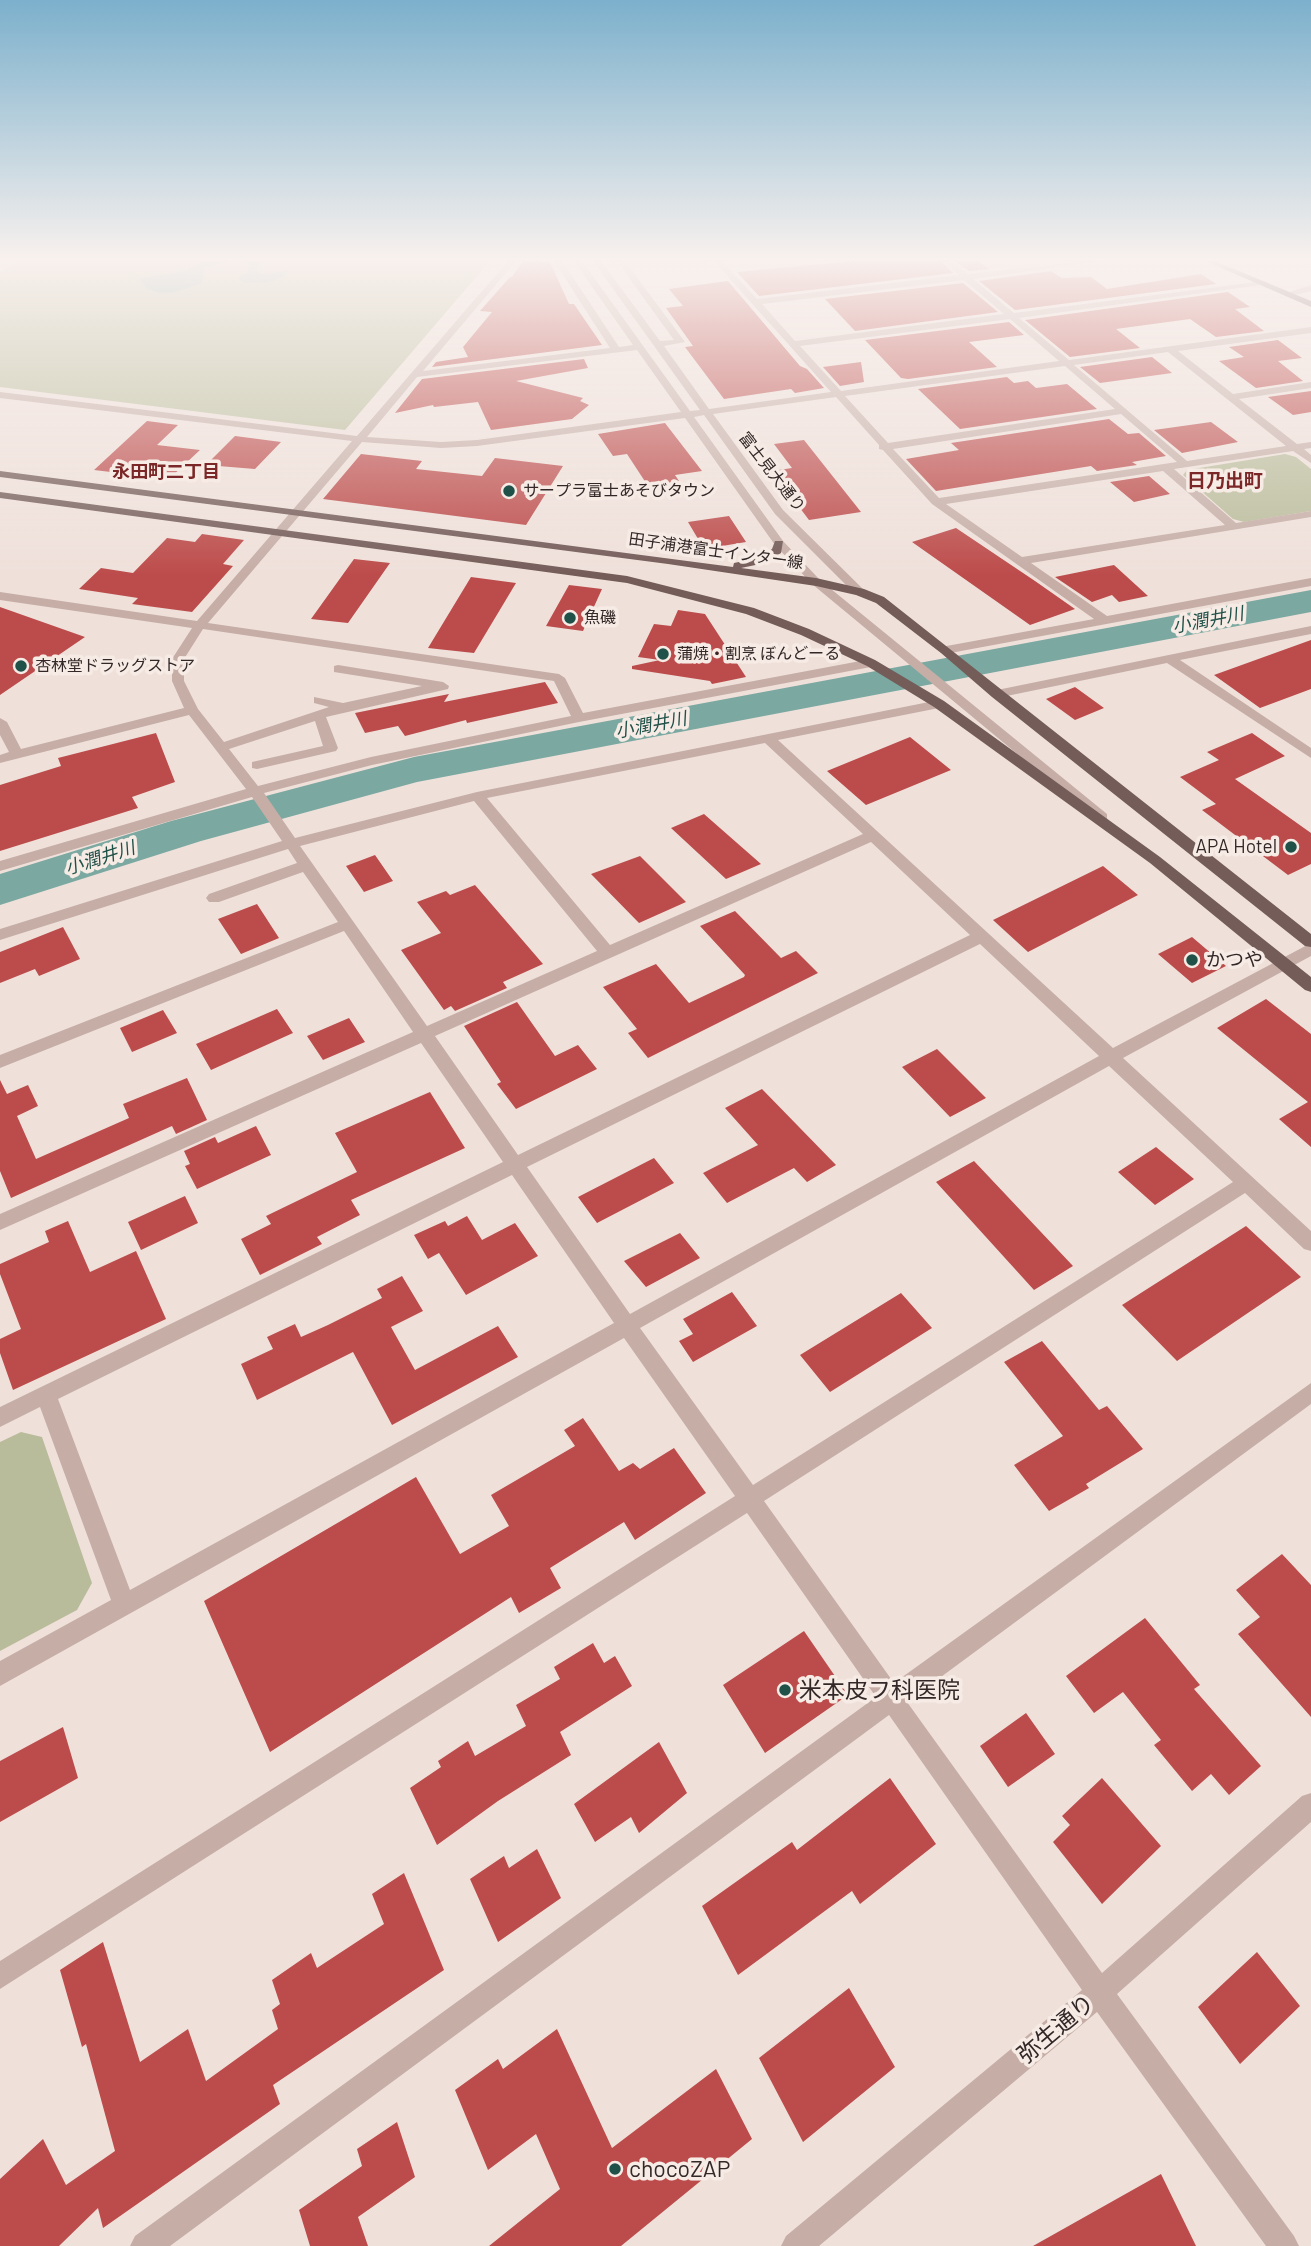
<!DOCTYPE html>
<meta charset="utf-8">
<style>
body{margin:0}
canvas{display:block;background:#efe0da}
</style>
<canvas width="1311" height="2246"></canvas>
<script>
const ctx = document.querySelector('canvas').getContext('2d');
ctx.lineJoin = 'round';
function paint(path, color) { ctx.fillStyle = color; ctx.fill(path, 'evenodd'); }
const toPath = rows => new Path2D(rows.map(r => 'M' + r).join(''));
function strokePath(path, color, width, dash) { ctx.strokeStyle = color; ctx.lineWidth = width; ctx.lineCap = dash ? 'butt' : 'round'; ctx.setLineDash(dash || []); ctx.stroke(path); }
function drawText(font, color, halo, rows, align = 'center') {
  ctx.font = font + ' Barlow,"Noto Sans JP",sans-serif'; ctx.lineWidth = 7; ctx.setLineDash([]); ctx.textBaseline = 'middle'; ctx.strokeStyle = halo; ctx.fillStyle = color; for (const [text, x, y, turn = 0] of rows) {
    ctx.save(); ctx.translate(x, y); ctx.rotate((+turn || 0) * Math.PI / 180); ctx.textAlign = isNaN(turn) ? turn : align; if (halo) ctx.strokeText(text, 0, 0); ctx.fillText(text, 0, 0); ctx.restore();
  }
}
const green = toPath([
 [19,261,490,261,345,430,0,387,0,272],
 [1285,454,1296,457,1311,469,1311,511,1244,522,1233,519,1183,475,1187,470],
 [21,1432,42,1437,92,1583,77,1610,0,1651,0,1442]
]);
const water = toPath([
 [204,261,229,261,204,268,202,283,173,293,159,293,147,289,139,279,186,271],
 [240,261,262,261,255,270,262,274,288,271,283,277,268,283,244,283,238,278,248,272,250,264]
]);
const river = toPath([
 [1311,590,1311,612,417,782,201,841,0,905,0,874,171,821,414,757,1311,590]
]);
const building = toPath([
 [523,261,550,262,569,304,574,304,602,345,432,367,436,362,468,357,463,347,492,312,480,311,510,277,512,277],
 [854,261,941,261,953,273,759,296,737,272],
 [955,261,978,261,989,269,969,271],
 [1051,271,1062,278,1091,277,1107,289,1201,274,1216,284,1015,310,979,281],
 [728,281,800,366,807,369,824,388,795,393,791,389,724,399,685,347,693,346,666,308,683,306,669,289],
 [963,283,998,312,855,331,825,299],
 [1228,292,1250,307,1235,309,1264,331,1216,337,1190,319,1116,329,1140,348,1070,357,1025,320],
 [1009,322,1024,335,969,342,997,367,908,379,901,378,865,340],
 [1278,340,1302,358,1278,361,1303,381,1256,388,1219,361,1244,357,1229,347],
 [1152,357,1172,373,1100,383,1080,367],
 [584,359,588,368,516,381,583,398,580,401,589,405,572,419,491,430,478,402,434,407,433,405,395,413,422,379],
 [861,362,864,382,840,386,823,367],
 [1007,377,1014,383,1028,381,1036,388,1067,384,1097,409,960,429,918,389],
 [1311,391,1311,412,1293,415,1268,397],
 [1109,419,1128,434,1139,433,1166,456,1132,462,1137,465,1097,471,1091,466,936,491,906,459,959,450,951,443],
 [147,421,178,425,157,445,200,450,169,479,94,470],
 [1211,422,1238,442,1182,453,1154,430],
 [665,423,702,471,675,475,679,481,648,486,627,454,613,456,598,434],
 [235,436,281,442,255,469,206,465],
 [804,440,861,512,809,520,772,471,792,468,774,444],
 [361,454,422,461,416,469,482,476,495,458,563,466,526,525,323,499],
 [1149,476,1170,494,1134,502,1110,482],
 [729,516,746,542,704,549,688,522],
 [956,528,1035,581,1075,609,1030,625,912,542],
 [202,534,244,540,223,564,233,566,192,612,132,604,138,598,79,589,101,568,133,573,167,538,195,542],
 [354,559,390,563,348,623,311,619],
 [1114,565,1148,596,1119,602,1112,595,1092,602,1055,577],
 [471,577,516,583,474,653,428,648],
 [569,585,602,589,583,631,546,626],
 [0,607,85,637,0,695],
 [678,610,705,614,746,677,712,684,710,681,632,669,632,666,660,660,638,657,654,624,671,626],
 [1311,640,1311,689,1260,708,1214,675],
 [545,682,558,703,467,723,466,720,405,736,398,726,365,733,355,713,449,694,444,702],
 [1075,687,1104,708,1075,720,1046,699],
 [156,733,175,782,132,797,138,808,0,851,0,785,61,766,58,758],
 [1252,733,1285,756,1235,779,1311,833,1311,864,1288,875,1202,810,1216,804,1180,777,1219,760,1207,752],
 [910,737,951,770,866,805,827,771],
 [704,814,761,864,726,879,671,828],
 [375,855,393,881,364,892,346,866],
 [640,856,686,902,639,923,591,874],
 [1103,866,1138,895,1028,952,993,920],
 [475,885,543,964,503,982,507,988,455,1011,451,1006,444,1010,401,950,441,933,417,902,446,891,450,895],
 [257,904,279,938,241,954,218,919],
 [735,911,781,958,796,951,818,973,648,1058,628,1033,637,1029,603,987,656,964,689,1003,744,977,745,975,700,926],
 [63,927,80,959,39,976,35,969,0,983,0,952],
 [1192,937,1226,966,1192,983,1158,954],
 [1266,999,1311,1034,1311,1147,1279,1119,1308,1102,1217,1028],
 [517,1002,555,1056,578,1045,597,1069,516,1109,497,1084,501,1082,464,1026],
 [277,1009,293,1033,211,1070,196,1044],
 [163,1010,177,1033,132,1052,120,1028],
 [349,1018,365,1042,323,1060,307,1036],
 [937,1049,986,1098,950,1117,902,1067],
 [187,1078,207,1120,176,1134,172,1126,11,1198,0,1171,0,1080,7,1094,28,1085,38,1106,17,1116,36,1159,129,1118,123,1104],
 [762,1089,836,1165,807,1182,794,1168,727,1203,703,1173,758,1145,725,1108],
 [430,1092,465,1148,351,1200,360,1215,317,1237,322,1244,260,1275,241,1239,271,1224,266,1216,357,1172,335,1133],
 [256,1126,271,1155,197,1189,185,1166,190,1164,184,1151,215,1137,218,1143],
 [1156,1147,1194,1179,1155,1205,1118,1172],
 [654,1158,674,1183,597,1223,578,1197],
 [974,1161,1073,1266,1034,1290,936,1182],
 [185,1196,198,1223,141,1250,128,1222],
 [467,1216,482,1240,515,1223,538,1256,466,1295,439,1253,428,1259,414,1235,445,1221,448,1226],
 [68,1221,90,1272,136,1251,166,1319,13,1390,0,1353,0,1339,21,1329,0,1274,0,1264,49,1242,45,1231],
 [1246,1226,1301,1277,1177,1361,1122,1305],
 [680,1233,700,1258,646,1287,624,1261],
 [402,1276,423,1311,391,1327,415,1370,498,1326,518,1357,392,1425,353,1352,257,1400,241,1364,273,1349,267,1337,295,1324,301,1337,328,1325,382,1298,377,1289],
 [732,1292,757,1326,693,1362,679,1341,693,1334,683,1319],
 [901,1293,932,1328,830,1392,800,1355],
 [1042,1341,1099,1410,1107,1406,1143,1449,1086,1484,1089,1488,1049,1511,1014,1465,1063,1436,1004,1362],
 [583,1418,619,1471,633,1463,640,1469,674,1448,706,1493,635,1540,624,1522,550,1568,561,1588,519,1613,511,1597,270,1752,204,1601,416,1477,460,1554,509,1526,491,1495,575,1446,564,1430],
 [1282,1554,1311,1585,1311,1717,1238,1634,1260,1617,1236,1590],
 [1145,1618,1200,1685,1194,1689,1261,1766,1229,1795,1211,1774,1192,1791,1154,1745,1161,1740,1123,1692,1094,1713,1066,1676],
 [804,1631,848,1695,765,1753,723,1685],
 [593,1643,604,1663,615,1656,632,1686,560,1732,571,1755,498,1801,437,1845,410,1788,441,1767,438,1761,468,1741,475,1756,526,1726,516,1705,560,1679,554,1667],
 [1026,1713,1055,1754,1008,1787,980,1746],
 [63,1727,78,1778,0,1822,0,1761],
 [659,1742,687,1793,639,1833,631,1817,595,1842,574,1804],
 [890,1778,936,1844,860,1904,852,1891,738,1975,702,1906,792,1842,797,1850],
 [1102,1778,1161,1846,1102,1904,1053,1842,1070,1825,1062,1816],
 [537,1849,561,1898,498,1942,470,1879,504,1856,509,1868],
 [404,1873,444,1970,273,2085,280,2104,103,2228,98,2208,59,2246,0,2246,0,2179,43,2139,66,2185,115,2151,86,2044,82,2047,60,1970,103,1942,140,2062,188,2029,206,2081,278,2029,272,2010,280,2004,272,1980,311,1953,317,1968,384,1924,372,1894],
 [1257,1952,1300,2006,1240,2064,1198,2007],
 [849,1988,895,2067,803,2142,759,2058],
 [557,2029,612,2148,716,2069,752,2139,621,2246,489,2246,560,2189,536,2134,488,2170,455,2090,498,2059,503,2069],
 [397,2122,415,2177,358,2217,368,2246,310,2246,299,2210,362,2166,357,2149],
 [1161,2174,1196,2246,1033,2246]
]);
const minorTunnel = toPath([
 [612,261,615,261]
]);
const minor = toPath([
 [508,261,516,261,423,371,610,348,554,261,562,261,619,347,633,345,574,261,582,261,690,411,700,410,593,261,601,261,660,341,674,340,619,264,611,261,709,261,705,264,627,264,685,342,664,346,709,409,831,392,714,261,722,261,757,299,959,275,943,261,951,261,968,274,1082,261,1103,261,973,279,1014,313,1264,281,1268,284,1019,318,1069,360,1311,327,1311,333,1178,351,1233,394,1311,382,1311,388,1239,399,1297,444,1311,442,1311,448,1304,449,1311,455,1311,463,1293,451,1174,469,1236,523,1311,511,1311,517,1031,563,1107,616,1311,578,1311,586,945,654,939,650,941,647,1094,619,932,504,883,450,879,449,879,445,836,397,713,414,783,510,866,592,856,595,775,514,704,415,694,417,783,541,820,580,1107,814,1107,820,1097,820,812,584,775,545,685,418,477,446,441,448,362,442,208,623,559,674,565,678,583,713,871,659,877,663,871,667,579,722,372,765,264,793,295,838,477,792,939,700,946,704,944,707,778,740,1113,1048,1311,943,1311,956,1123,1058,1311,1231,1311,1251,1304,1249,1245,1193,764,1501,894,1683,1311,1383,1311,1404,907,1702,1102,1973,1302,1796,1311,1793,1311,1822,1117,1994,1294,2236,1299,2246,1266,2246,1097,2012,819,2246,781,2246,786,2236,1082,1990,889,1715,170,2246,130,2246,135,2236,876,1697,747,1513,0,1989,0,1961,735,1496,624,1338,0,1686,0,1661,111,1600,40,1407,0,1427,0,1407,503,1162,421,1043,0,1230,0,1214,413,1032,344,931,0,1068,0,1055,338,922,303,872,219,902,209,902,206,898,209,894,297,863,288,849,0,940,0,929,282,841,252,797,0,871,0,861,246,789,189,715,0,763,0,755,9,752,0,735,0,718,7,722,21,749,184,708,172,681,172,659,192,628,0,600,0,592,197,621,352,441,0,398,0,392,357,436,508,261],
 [964,280,1004,314,795,341,762,304,964,280],
 [1010,319,1059,361,841,391,800,346,1010,319],
 [637,350,681,412,477,440,441,442,367,437,417,377,637,350],
 [1168,352,1286,446,1187,461,1074,365,1168,352],
 [1065,366,1115,409,888,443,845,396,1065,366],
 [1121,414,1177,462,939,498,893,449,1121,414],
 [1163,471,1225,525,1022,557,946,504,1163,471],
 [203,629,554,681,571,716,371,757,258,786,229,749,315,721,323,746,252,762,252,768,257,769,336,751,338,748,326,717,448,689,449,686,443,682,338,665,334,666,334,672,422,686,343,703,314,697,314,703,329,707,224,742,198,709,184,681,184,659,203,629],
 [765,743,863,834,610,945,487,798,765,743],
 [474,801,597,951,427,1026,300,846,474,801],
 [871,842,970,935,518,1155,435,1036,871,842],
 [980,944,1099,1056,630,1314,527,1167,980,944],
 [1109,1066,1233,1182,753,1485,640,1328,1109,1066],
 [512,1175,614,1323,130,1590,58,1399,512,1175],
 [1311,285,1311,291,1287,297,1283,294,1311,285],
 [1311,626,1311,634,1180,660,1311,748,1311,758,1167,663,997,698,991,694,997,690,1311,626]
]);
const major = toPath([
 [1205,261,1215,261,1311,301,1311,307,1205,261],
 [0,471,733,567,734,563,758,558,772,549,775,541,783,541,781,553,765,563,741,568,816,578,864,589,884,597,1311,934,1311,947,1305,946,992,697,941,653,876,603,856,595,816,586,668,564,0,477,0,471],
 [0,492,627,576,754,608,809,629,875,660,944,701,1160,857,1311,977,1311,992,1305,990,1150,863,934,707,867,666,801,635,746,614,627,583,0,498,0,492]
]);
const markers = [
 [509,491,7,"#205149"],
 [570,618,7,"#205149"],
 [663,654,7,"#205149"],
 [21,666,7,"#205149"],
 [1291,847,7,"#205149"],
 [1192,960,7,"#205149"],
 [785,1690,7,"#205149"],
 [615,2169,7,"#205149"]
];
const farStreetnames = [
 ["富士見大通り",772,472,52],
 ["田子浦港富士インター線",716,551,8]
];
const farPoinames = [
 ["サープラ富士あそびタウン",523,491],
 ["魚磯",584,618],
 ["蒲焼・割烹 ぼんどーる",677,654],
 ["杏林堂ドラッグストア",35,666]
];
const farNeighbourhoodnames = [
 ["永田町二丁目",166,472]
];
const farWaternames = [
 ["小潤井川",1208,620,-11],
 ["小潤井川",651,725,-11],
 ["小潤井川",100,858,-18]
];
const farQuarternames = [
 ["日乃出町",1225,481]
];
const poiNames = [
 ["APA Hotel",1277,847],
 ["かつや",1206,960,"left"]
];
const nearPoinames = [
 ["米本皮フ科医院",799,1690],
 ["chocoZAP",629,2169]
];
const nearStreetnames = [
 ["弥生通り",1056,2029,-40]
];
paint(green, '#b9bc9b');
paint(water, '#7ba9a1');
paint(river, '#7ba9a1');
paint(building, '#bc4c4b');
strokePath(minorTunnel, '#c9bbb6', 10, [10, 4.5]);
paint(minor, '#c6aea7');
paint(major, '#745c59');
const sky = ctx.createLinearGradient(0, 0, 0, 575);
sky.addColorStop(0, '#7cb0cc');
sky.addColorStop(0.45, '#f8f1ee');
sky.addColorStop(1, '#f8f1ee00');
ctx.fillStyle = sky;
ctx.fillRect(0, 0, 1311, 575);
for (const [x, y, r, color] of markers) { const dot = new Path2D(); dot.arc(x, y, r, 0, 2 * Math.PI); ctx.fillStyle = color; ctx.fill(dot); strokePath(dot, '#f7ebe5', 2.5); }
drawText('16px', '#332827', '#f7ebe5', farStreetnames);
drawText('16px', '#332827', '#f7ebe5', farPoinames, 'left');
drawText('bold 18px', '#7b2727', '#f7ebe5', farNeighbourhoodnames);
drawText('italic 18px', '#205149', '#f7ebe5', farWaternames);
drawText('bold 19px', '#7b2727', '#f7ebe5', farQuarternames);
drawText('19px', '#332827', '#f7ebe5', poiNames, 'right');
drawText('23px', '#332827', '#f7ebe5', nearPoinames, 'left');
drawText('23px', '#332827', '#f7ebe5', nearStreetnames);
</script>
